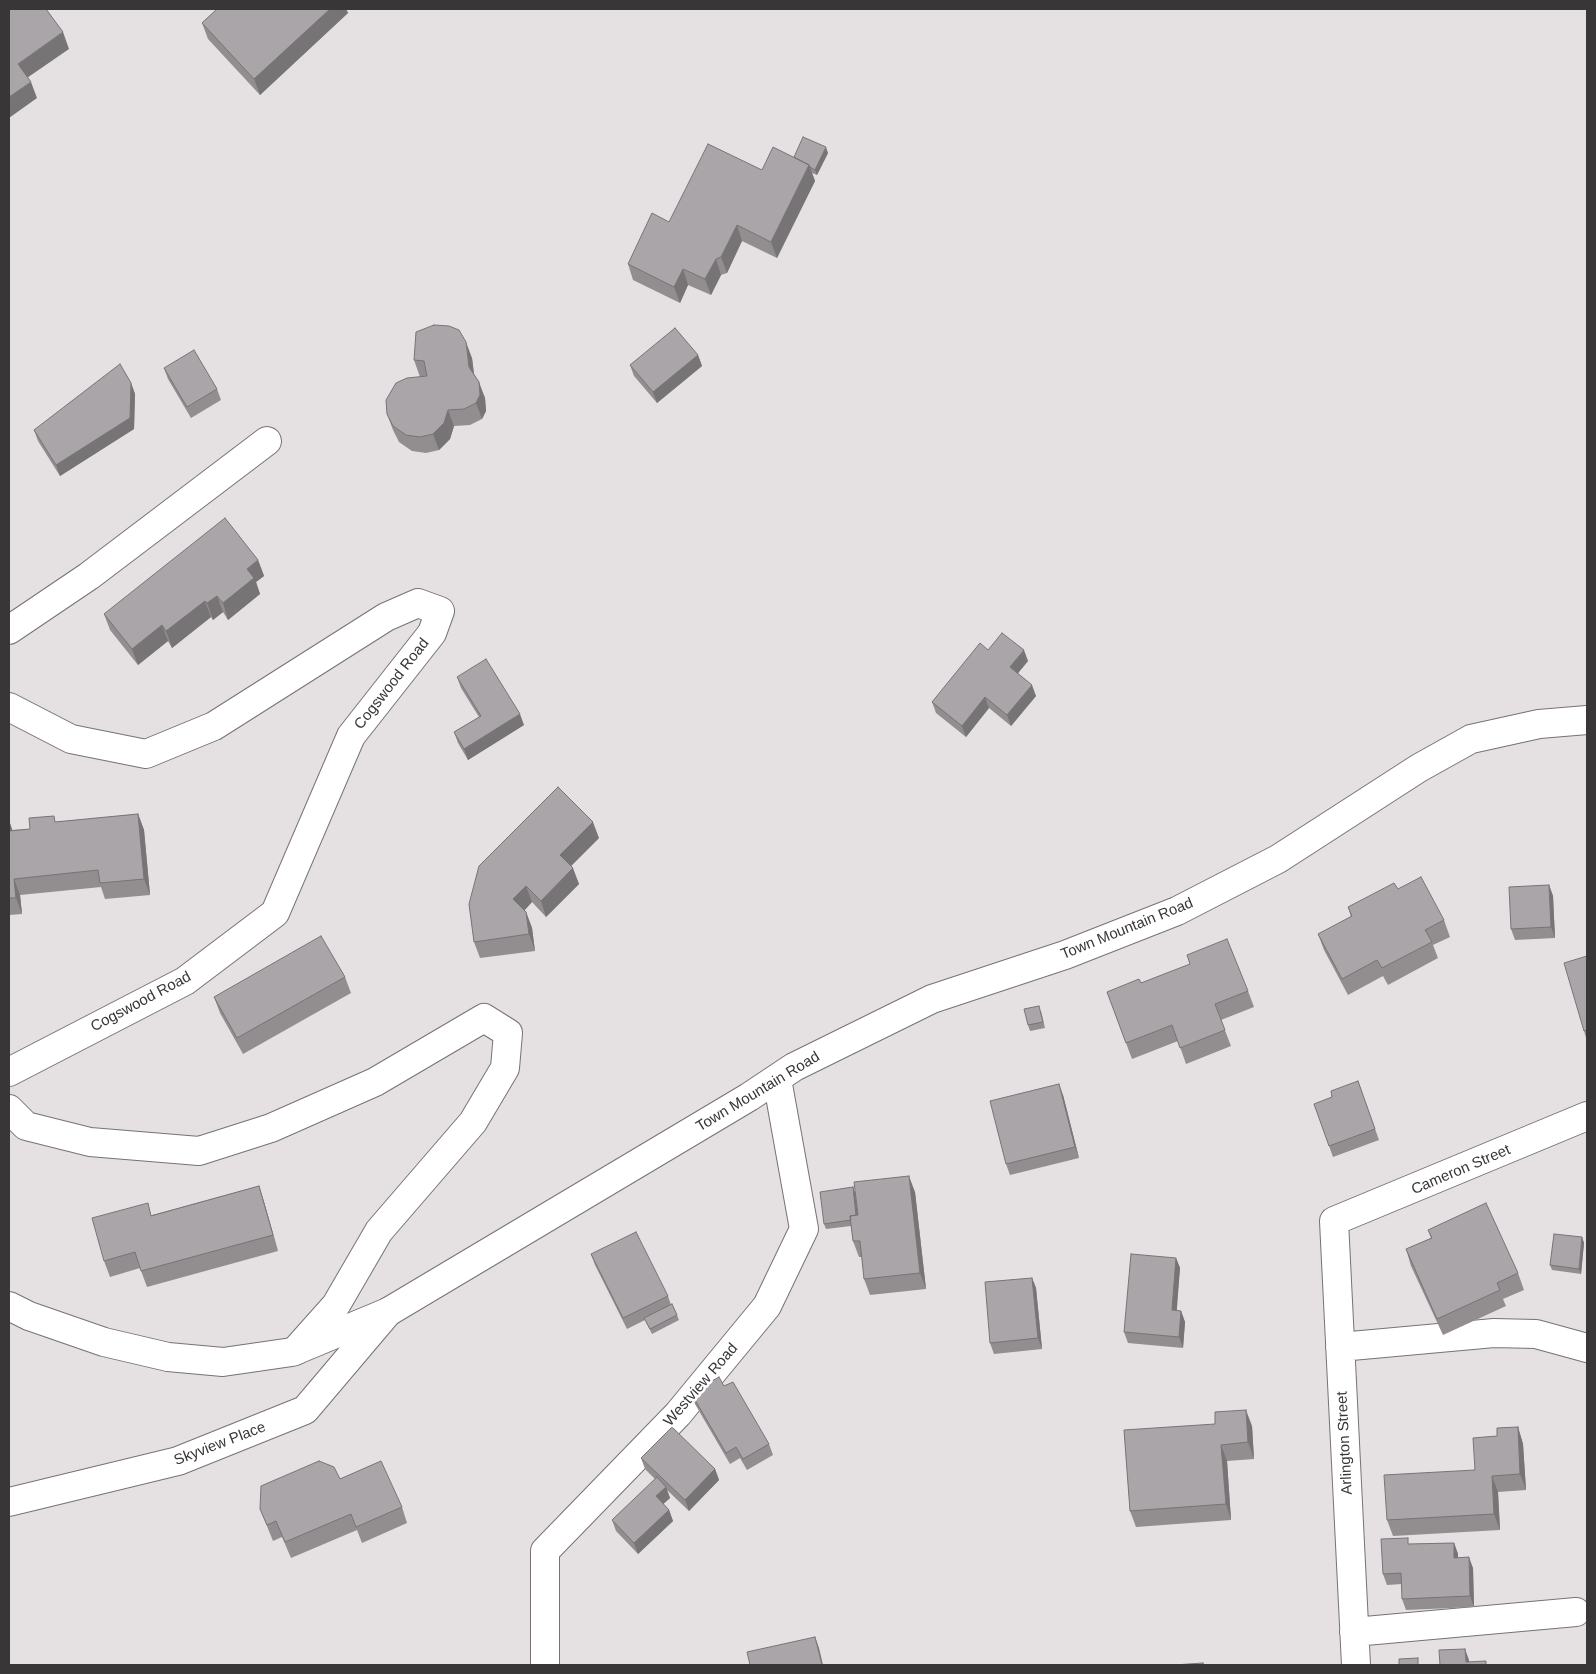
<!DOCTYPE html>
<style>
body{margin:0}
#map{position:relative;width:1596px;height:1674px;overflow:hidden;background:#e5e0e2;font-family:Helvetica,sans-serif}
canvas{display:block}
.frame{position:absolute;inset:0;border:10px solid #383637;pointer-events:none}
</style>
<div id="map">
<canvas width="1596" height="1674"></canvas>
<div class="frame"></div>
</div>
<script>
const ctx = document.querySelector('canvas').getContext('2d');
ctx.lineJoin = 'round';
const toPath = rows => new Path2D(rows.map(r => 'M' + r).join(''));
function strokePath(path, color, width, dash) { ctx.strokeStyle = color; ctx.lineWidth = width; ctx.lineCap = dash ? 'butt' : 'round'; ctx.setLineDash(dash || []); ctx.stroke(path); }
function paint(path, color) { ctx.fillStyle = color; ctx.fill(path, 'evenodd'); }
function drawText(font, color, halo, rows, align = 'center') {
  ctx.font = font + ' Helvetica,sans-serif'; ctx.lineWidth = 5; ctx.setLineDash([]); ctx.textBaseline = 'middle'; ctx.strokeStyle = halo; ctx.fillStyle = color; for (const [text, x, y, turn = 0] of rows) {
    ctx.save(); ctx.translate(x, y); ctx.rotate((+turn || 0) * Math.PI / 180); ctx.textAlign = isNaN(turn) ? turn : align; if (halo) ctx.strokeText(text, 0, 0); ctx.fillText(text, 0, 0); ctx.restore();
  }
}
const minor = toPath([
 [9,630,89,576,267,441],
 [9,707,71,739,146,754,214,726,386,617,418,603,440,611,432,633,351,736,275,913,185,981,9,1072],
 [9,1109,26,1126,90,1142,199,1151,271,1128,375,1082,484,1018,508,1033,505,1068,473,1122,379,1231,336,1305,295,1351],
 [1340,1347,1494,1333,1536,1334,1587,1348],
 [9,1502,178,1461,305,1410,388,1312],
 [1354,1632,1576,1612],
 [545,1665,545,1551,678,1414,767,1306,804,1229,777,1079],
 [1356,1665,1334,1221,1587,1116]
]);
const major = toPath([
 [9,1306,29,1316,104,1342,168,1357,223,1362,292,1352,388,1312,749,1097,794,1067,932,999,1065,955,1177,911,1278,859,1419,768,1471,739,1539,724,1587,720]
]);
const wall = toPath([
 [217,9,346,9,348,13,260,95,208,39,202,23],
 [828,153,817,175,812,173,815,181,777,258,742,241,727,273,721,275,711,295,688,285,680,303,633,280,628,264,669,222,762,170,794,157],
 [698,355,702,366,657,403,634,376,630,365],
 [472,358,474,374,485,398,486,411,482,419,470,425,454,426,450,439,439,450,426,453,412,451,399,442,393,430,387,414,420,377,414,360],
 [164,368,217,389,221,400,191,418,168,379],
 [131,383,135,394,134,429,60,476,38,441,34,430],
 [258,560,264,576,256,582,260,594,228,620,223,612,213,620,211,617,172,648,168,641,138,665,110,630,104,614],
 [988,650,1028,661,1018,673,1036,696,1011,726,989,708,966,737,936,713,932,702],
 [457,677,524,725,468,760,458,743,454,732,479,717,461,688],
 [138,814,144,830,150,895,105,899,101,887,20,895,22,914,9,915,9,820,12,830,30,829,56,822],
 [599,838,571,866,579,884,546,917,532,902,524,911,526,912,532,928,535,951,480,958,474,942,469,904],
 [1549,885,1553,896,1555,938,1515,940,1511,929],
 [1398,889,1444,920,1450,937,1433,945,1438,958,1388,985,1383,976,1348,995,1324,950,1318,934,1351,917,1348,907],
 [1587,956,1587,1041,1584,1031],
 [345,977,351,993,243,1054,220,1013,214,997],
 [1141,983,1248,991,1254,1007,1221,1020,1231,1046,1186,1064,1178,1041,1132,1059,1107,992],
 [1041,1011,1045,1028,1030,1031,1028,1025],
 [1358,1081,1379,1140,1333,1157,1314,1104,1332,1097],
 [1063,1095,1079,1158,1010,1175,1006,1164],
 [259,1186,264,1202,278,1251,147,1287,140,1268,110,1277,104,1261,152,1215],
 [853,1187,855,1193,915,1192,926,1289,870,1295,864,1279,862,1257,859,1257,853,1241,851,1226,826,1229,824,1224],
 [1428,1230,1518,1273,1524,1290,1503,1299,1506,1306,1443,1335,1411,1266,1406,1249,1431,1238],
 [1582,1237,1584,1243,1581,1274,1552,1270,1550,1265],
 [591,1254,668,1296,671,1305,677,1315,679,1320,652,1334,645,1320,627,1329,595,1265],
 [1176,1258,1180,1268,1176,1310,1181,1311,1185,1322,1183,1348,1128,1343,1124,1332],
 [1032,1278,1036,1288,1042,1349,994,1354,990,1343],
 [724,1386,769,1444,773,1455,747,1470,740,1458,730,1464,695,1404,691,1393],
 [1252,1426,1254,1459,1227,1461,1231,1520,1136,1527,1130,1511,1124,1430],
 [1518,1427,1523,1444,1526,1490,1498,1492,1500,1530,1393,1536,1387,1520,1475,1470,1497,1436],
 [641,1458,715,1469,719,1480,689,1511,667,1490,670,1498,663,1504,669,1510,673,1521,638,1554,616,1531,612,1520,655,1479,645,1469],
 [340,1479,402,1507,407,1523,362,1543,357,1530,291,1558,282,1537,273,1541,260,1509],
 [1454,1543,1458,1554,1458,1558,1473,1568,1474,1607,1406,1610,1402,1599,1402,1584,1387,1585,1383,1574,1410,1544]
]);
const shadedWall = toPath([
 [330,9,346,9,348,13,260,95,254,79],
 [63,32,69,49,24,80,18,64],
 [31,82,37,98,9,118,9,97],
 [826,147,828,153,817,175,815,170],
 [809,165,815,181,777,258,771,242],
 [737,225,742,241,727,273,721,257],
 [716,259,721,275,711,295,705,279],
 [683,269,688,285,680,303,674,287],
 [466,342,472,358,475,383,469,367],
 [698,355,702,366,657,403,653,392],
 [479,382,485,398,486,411,482,419,476,403],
 [131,383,135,394,134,429,60,476,56,465],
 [448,410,454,426,450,439,439,450,433,434],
 [258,560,264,576,256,582,260,594,228,620,223,603,247,569],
 [217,596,223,612,213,620,207,603],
 [205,601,211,617,172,648,166,631],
 [162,625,168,641,138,665,132,649],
 [1024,650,1028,661,1014,678,1010,667],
 [1032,685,1036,696,1011,726,1007,715],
 [985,697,989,708,966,737,962,726],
 [520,714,524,725,468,760,464,749],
 [138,814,144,830,150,895,144,879],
 [9,820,14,835,9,831],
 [593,822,599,838,566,871,560,855],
 [573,868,579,884,546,917,541,901],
 [14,879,20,895,22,914,16,898],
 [1549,885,1553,896,1555,938,1551,927],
 [526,886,532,902,519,916,513,899],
 [526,912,532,928,535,951,529,934],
 [1059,1084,1063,1095,1079,1158,1075,1147],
 [909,1176,915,1192,926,1289,920,1273],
 [259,1186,264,1202,278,1251,273,1235],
 [853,1187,855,1193,859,1225,857,1219],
 [1582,1237,1584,1243,1581,1274,1579,1269],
 [1176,1258,1180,1268,1176,1321,1172,1310],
 [1032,1278,1036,1288,1042,1349,1038,1338],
 [1181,1311,1185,1322,1183,1348,1179,1337],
 [1246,1410,1252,1426,1254,1459,1248,1442],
 [1518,1427,1523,1444,1526,1490,1520,1474],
 [1221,1445,1227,1461,1231,1520,1226,1504],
 [715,1469,719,1480,689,1511,685,1500],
 [1492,1476,1498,1492,1500,1530,1494,1514],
 [666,1487,670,1498,660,1507,656,1496],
 [669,1510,673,1521,638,1554,634,1543],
 [1454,1543,1458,1554,1458,1569,1454,1558],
 [1469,1557,1473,1568,1474,1607,1470,1596],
 [815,1637,819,1648,823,1665,822,1665],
 [1465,1649,1469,1660,1469,1665,1466,1662]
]);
const building = toPath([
 [9,9,46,9,63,32,18,64,31,82,9,97,9,9],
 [217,9,330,9,254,79,202,23,217,9],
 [803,137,826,147,815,170,810,167,809,165,794,157,803,137],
 [708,144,762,170,773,147,809,165,771,242,737,225,721,257,716,259,705,279,683,269,674,287,628,264,652,213,669,222,708,144],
 [434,325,449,326,459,330,466,342,469,367,479,382,480,395,476,403,464,409,448,410,444,423,433,434,420,437,406,435,393,426,387,414,386,400,396,383,407,378,427,376,424,361,414,360,416,332,434,325],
 [675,328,698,355,653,392,630,365,675,328],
 [194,350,217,389,187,407,164,368,194,350],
 [120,364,131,383,130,418,56,465,34,430,120,364],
 [225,518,258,560,247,569,254,578,223,603,217,596,207,603,205,601,166,631,162,625,132,649,104,614,225,518],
 [1002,633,1024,650,1010,667,1032,685,1007,715,985,697,962,726,932,702,980,643,988,650,1002,633],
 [486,659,520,714,464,749,454,732,481,716,457,677,486,659],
 [558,787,593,822,560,855,573,868,541,901,526,886,513,899,526,912,529,934,474,942,469,904,479,866,558,787],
 [138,814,144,879,100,883,98,870,14,879,16,898,9,898,9,824,9,831,30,829,29,818,54,816,55,822,138,814],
 [1421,877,1444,920,1425,930,1432,942,1382,968,1377,960,1342,979,1318,934,1352,916,1348,907,1394,883,1398,889,1421,877],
 [1549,885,1551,927,1511,929,1509,887,1549,885],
 [321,936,345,977,237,1038,214,997,321,936],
 [1227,939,1248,991,1215,1004,1225,1030,1180,1048,1172,1025,1126,1043,1107,992,1139,979,1141,983,1190,964,1187,955,1227,939],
 [1587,956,1587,1030,1584,1031,1564,963,1587,956],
 [1039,1006,1043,1022,1028,1025,1024,1009,1039,1006],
 [1358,1081,1375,1129,1329,1146,1314,1104,1332,1097,1331,1091,1358,1081],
 [1059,1084,1075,1147,1006,1164,990,1101,1059,1084],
 [909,1176,920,1273,864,1279,860,1241,853,1241,850,1216,858,1215,854,1182,909,1176],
 [259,1186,273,1235,141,1271,135,1252,104,1261,92,1218,148,1203,151,1216,259,1186],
 [853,1187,856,1215,850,1216,851,1220,824,1224,820,1192,853,1187],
 [1486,1203,1518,1273,1497,1283,1500,1290,1437,1319,1406,1249,1432,1238,1428,1230,1486,1203],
 [636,1232,668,1296,623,1318,591,1254,636,1232],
 [1554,1234,1582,1237,1579,1269,1550,1265,1554,1234],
 [1131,1254,1176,1258,1172,1310,1181,1311,1179,1337,1124,1332,1131,1254],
 [1032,1278,1038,1338,990,1343,985,1282,1032,1278],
 [672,1304,677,1315,650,1329,644,1318,672,1304],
 [719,1377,724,1386,733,1382,769,1444,743,1459,736,1447,726,1453,691,1393,719,1377],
 [1246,1410,1248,1442,1221,1445,1226,1504,1130,1511,1124,1430,1215,1424,1215,1412,1246,1410],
 [672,1427,715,1469,685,1500,641,1458,672,1427],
 [1518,1427,1520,1474,1492,1476,1494,1514,1387,1520,1384,1475,1475,1470,1473,1438,1497,1436,1497,1428,1518,1427],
 [319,1461,334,1467,340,1479,381,1461,402,1507,356,1527,351,1514,285,1542,276,1521,267,1525,260,1509,261,1486,319,1461],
 [657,1477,666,1487,656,1496,669,1510,634,1543,612,1520,657,1477],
 [1408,1538,1408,1544,1454,1543,1454,1558,1469,1557,1470,1596,1402,1599,1401,1573,1383,1574,1381,1539,1408,1538],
 [815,1637,822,1665,750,1665,747,1652,815,1637],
 [1465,1649,1466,1662,1486,1661,1486,1665,1440,1665,1439,1650,1465,1649],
 [1418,1658,1418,1665,1399,1665,1399,1659,1418,1658],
 [1203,1663,1204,1665,1174,1665,1203,1663]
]);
const streetNames = [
 ["Cogswood Road",392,684,-52],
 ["Town Mountain Road",1127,929,-22],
 ["Cogswood Road",141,1002,-28],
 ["Town Mountain Road",758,1092,-31],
 ["Cameron Street",1461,1170,-23],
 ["Westview Road",701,1385,-49],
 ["Arlington Street",1345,1443,-93],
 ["Skyview Place",220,1444,-21]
];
strokePath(minor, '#777275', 30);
strokePath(major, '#777275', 30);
strokePath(minor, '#fff', 28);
strokePath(major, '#fff', 28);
paint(wall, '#928e90');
paint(shadedWall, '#777476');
paint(building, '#aaa5a8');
strokePath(building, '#777476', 1);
drawText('15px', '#383637', '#fff', streetNames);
</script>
